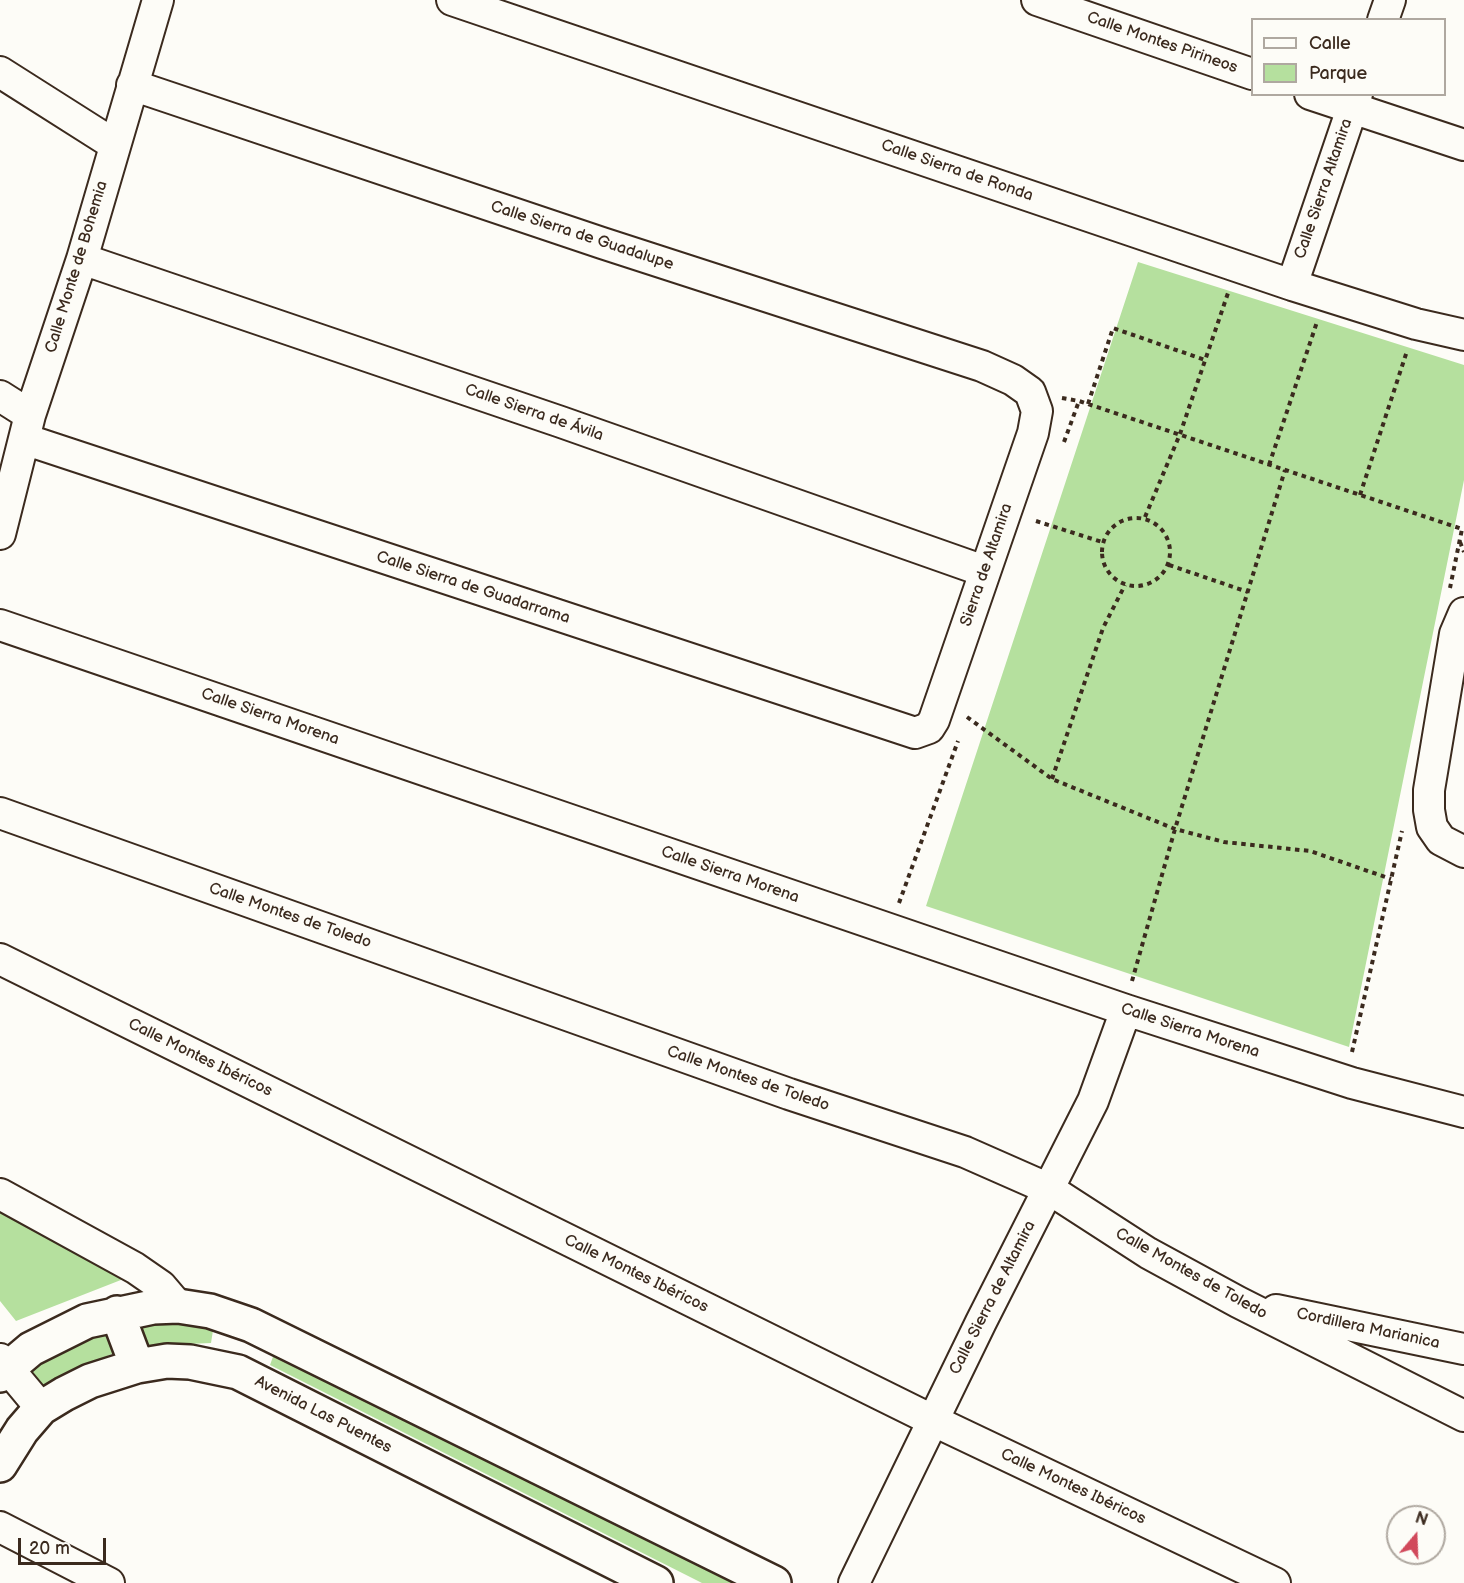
<!DOCTYPE html>
<meta charset="utf-8">
<style>
body{margin:0}
#map{position:relative;width:1464px;height:1583px;overflow:hidden;background:#fdfcf7;font-family:"Balsamiq Sans",sans-serif}
canvas{display:block}
.legend{position:absolute;left:1251px;top:18px;width:195px;height:78px;box-sizing:border-box;background:#fdfcf7;border:2px solid #afa8a0;margin:0;padding:8px 10px;list-style:none;font-size:18px;color:#3b2a1e}
.legend li{display:flex;align-items:center;gap:12px;height:30px}
.legend b{width:30px;border:2px solid #afa8a0}
.north{position:absolute;left:1386px;top:1505px;width:60px;height:60px;box-sizing:border-box;background:#fdfcf7;border:2px solid #afa8a0;border-radius:50%;rotate:19deg;font-size:16px;font-weight:700;line-height:24px;text-align:center;color:#3b2a1e}
.north::after{content:'';display:block;margin:auto;width:21px;height:27px;background:#d1495b;clip-path:polygon(50% 0,100% 100%,50% 72%,0 100%)}
.scale{position:absolute;left:18px;top:1538px;width:88px;height:27px;box-sizing:border-box;border:3px solid #3b2a1e;border-top:0;padding-left:8px;font-size:18px;line-height:21px;white-space:nowrap;color:#3b2a1e;-webkit-text-stroke:4px #fdfcf7;paint-order:stroke}
</style>
<div id="map">
<canvas width="1464" height="1583"></canvas>
<ul class="legend">
<li><b style="height:8px;background:#fdfcf7"></b>Calle</li>
<li><b style="height:16px;background:#b5e09e"></b>Parque</li>
</ul>
<div class="north">N</div>
<div class="scale">20 m</div>
</div>
<script>
const ctx = document.querySelector('canvas').getContext('2d');
ctx.lineJoin = 'round';
function paint(path, color) { ctx.fillStyle = color; ctx.fill(path, 'evenodd'); }
const toPath = rows => new Path2D(rows.map(r => 'M' + r).join(''));
function strokePath(path, color, width, dash) { ctx.strokeStyle = color; ctx.lineWidth = width; ctx.lineCap = dash ? 'butt' : 'round'; ctx.setLineDash(dash || []); ctx.stroke(path); }
function drawText(font, color, halo, rows, align = 'center') {
  ctx.font = font + ' "Balsamiq Sans",sans-serif'; ctx.lineWidth = 6; ctx.setLineDash([]); ctx.textBaseline = 'middle'; ctx.strokeStyle = halo; ctx.fillStyle = color; for (const [text, x, y, turn = 0] of rows) {
    ctx.save(); ctx.translate(x, y); ctx.rotate((+turn || 0) * Math.PI / 180); ctx.textAlign = isNaN(turn) ? turn : align; if (halo) ctx.strokeText(text, 0, 0); ctx.fillText(text, 0, 0); ctx.restore();
  }
}
const green = toPath([
 [1138,262,1464,365,1464,480,1349,1047,926,906],
 [0,1212,126,1278,16,1321,0,1301],
 [173,1317,215,1318,211,1343,140,1346,137,1325],
 [112,1325,122,1349,44,1386,28,1367],
 [279,1340,760,1583,702,1583,270,1365]
]);
const path = toPath([
 [1062,398,1079,401,1462,529,1450,588],
 [1088,404,1113,328,1205,360],
 [1064,442,1079,401],
 [1269,465,1317,322],
 [1360,495,1407,351],
 [1145,517,1180,434,1228,293],
 '1102 552a34 34 0 1 1 68 0a34 34 0 1 1-68 0Z',
 [1036,521,1102,542],
 [1460,542,1464,552],
 [1169,565,1248,592],
 [967,717,1052,779,1175,829,1224,842,1310,851,1391,879],
 [1052,779,1103,628,1125,585],
 [899,903,958,741],
 [1132,981,1175,829,1285,470],
 [1352,1052,1402,831]
]);
const minor = toPath([
 [452,0,1292,285,1416,324,1464,335],
 [1037,0,1252,74],
 [1383,20,1390,0],
 [0,72,115,145],
 [1310,94,1464,145],
 [82,259,561,422,984,571],
 [1292,285,1357,94],
 [0,396,30,415],
 [24,439,915,733,929,728,934,720,1033,433,1037,411,1030,392,1013,380,982,366,602,243,132,85],
 [0,534,30,415,82,259,158,0],
 [1464,613,1455,634,1429,790,1429,810,1432,827,1441,840,1464,852],
 [0,625,1126,1010,1352,1083,1464,1112],
 [0,813,789,1094,965,1152,1049,1189,1148,1253,1238,1302,1464,1416],
 [0,959,932,1420,1275,1583],
 [0,1194,135,1268,161,1286,178,1306],
 [1276,1310,1464,1349],
 [0,1359,41,1408],
 [0,1527,109,1583],
 [854,1583,981,1322,1093,1101,1126,1010]
]);
const tertiary = toPath([
 [117,1313,137,1366],
 [0,1375,31,1349,87,1321,153,1307,178,1306,210,1311,251,1325,774,1583],
 [0,1465,22,1430,41,1408,64,1394,90,1381,137,1366,167,1361,190,1362,238,1372,656,1583]
]);
const streetNames = [
 ["Calle Montes Pirineos",1162,43,19],
 ["Calle Sierra de Ronda",957,171,19],
 ["Calle Sierra Altamira",1324,189,-71],
 ["Calle Sierra de Guadalupe",582,236,18],
 ["Calle Monte de Bohemia",77,267,-73],
 ["Calle Sierra de Ávila",534,413,19],
 ["Sierra de Altamira",987,565,-71],
 ["Calle Sierra de Guadarrama",473,588,18],
 ["Calle Sierra Morena",270,717,19],
 ["Calle Sierra Morena",730,875,19],
 ["Calle Montes de Toledo",290,916,19],
 ["Calle Sierra Morena",1190,1031,18],
 ["Calle Montes Ibéricos",200,1058,26],
 ["Calle Montes de Toledo",748,1079,19],
 ["Calle Montes Ibéricos",636,1274,26],
 ["Calle Montes de Toledo",1191,1274,29],
 ["Calle Sierra de Altamira",993,1298,-63],
 ["Cordillera Marianica",1368,1329,12],
 ["Avenida Las Puentes",323,1415,27],
 ["Calle Montes Ibéricos",1073,1487,25]
];
paint(green, '#b5e09e');
strokePath(minor, '#3b2a1e', 34);
strokePath(tertiary, '#3b2a1e', 38);
strokePath(path, '#3b2a1e', 4, [4.5, 4.5]);
strokePath(minor, '#fdfcf7', 30);
strokePath(tertiary, '#fdfcf7', 33);
drawText('16px', '#3b2a1e', '#fdfcf7', streetNames);
</script>
